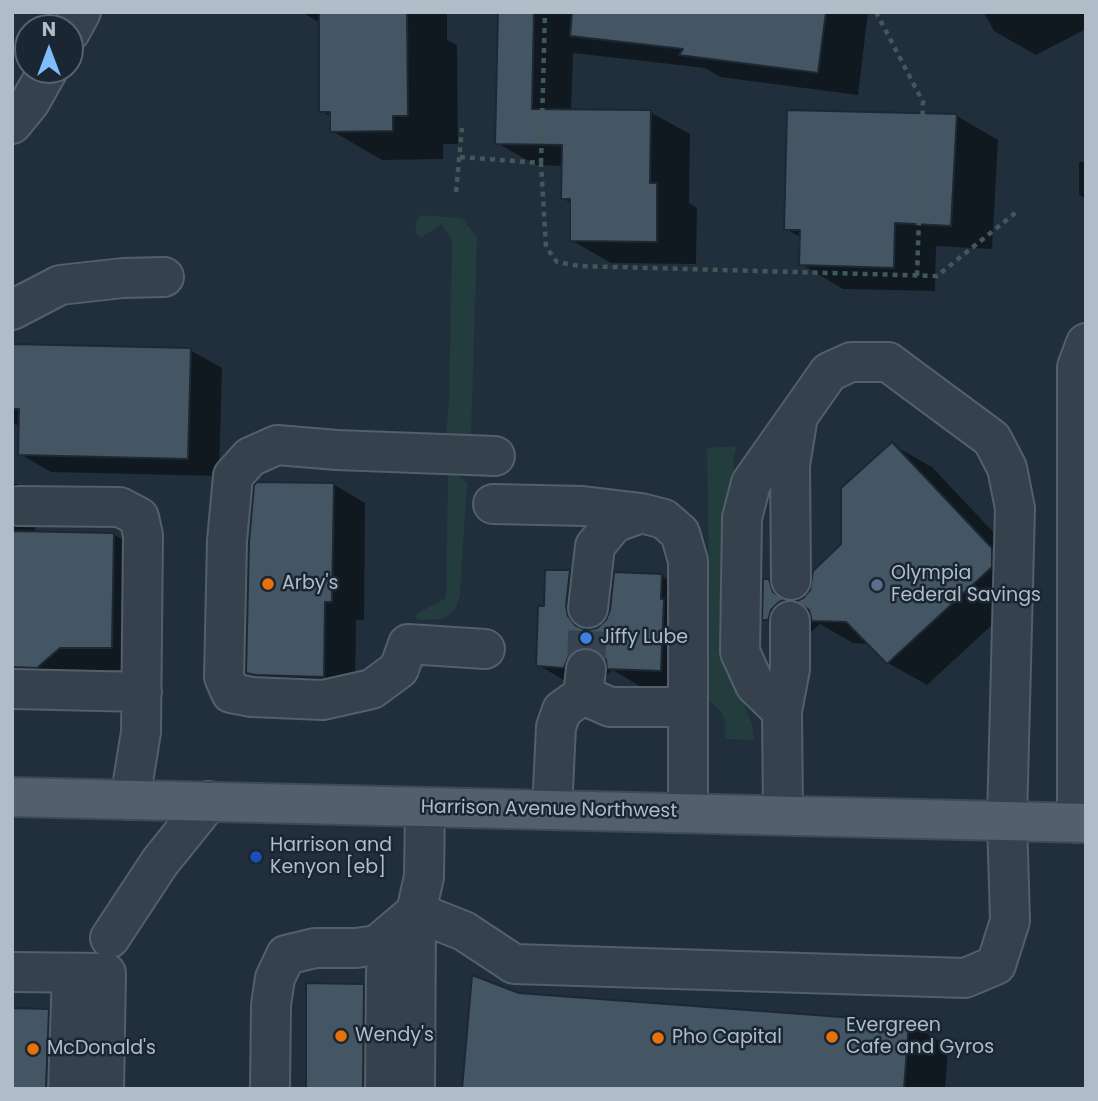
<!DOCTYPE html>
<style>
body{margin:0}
#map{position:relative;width:1098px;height:1101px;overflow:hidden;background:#212f3c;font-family:Poppins,sans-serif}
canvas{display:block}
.frame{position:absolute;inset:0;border:14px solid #b0bcc8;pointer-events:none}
.north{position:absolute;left:14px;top:14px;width:70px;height:70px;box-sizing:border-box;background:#1a2631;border:2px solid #56626d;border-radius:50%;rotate:0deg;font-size:19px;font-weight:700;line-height:28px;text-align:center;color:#b0bcc8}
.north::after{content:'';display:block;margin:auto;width:24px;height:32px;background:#80bdfd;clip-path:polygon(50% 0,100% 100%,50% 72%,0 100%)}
</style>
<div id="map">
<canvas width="1098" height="1101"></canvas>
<div class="frame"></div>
<div class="north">N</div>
</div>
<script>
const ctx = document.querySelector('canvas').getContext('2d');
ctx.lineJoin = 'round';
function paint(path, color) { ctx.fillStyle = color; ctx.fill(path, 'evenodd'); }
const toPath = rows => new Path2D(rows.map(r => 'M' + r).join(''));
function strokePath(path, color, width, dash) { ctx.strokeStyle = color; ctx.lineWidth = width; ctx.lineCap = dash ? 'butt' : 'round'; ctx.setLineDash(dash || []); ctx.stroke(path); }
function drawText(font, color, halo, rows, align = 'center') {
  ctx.font = font + ' Poppins,sans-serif'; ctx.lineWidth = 5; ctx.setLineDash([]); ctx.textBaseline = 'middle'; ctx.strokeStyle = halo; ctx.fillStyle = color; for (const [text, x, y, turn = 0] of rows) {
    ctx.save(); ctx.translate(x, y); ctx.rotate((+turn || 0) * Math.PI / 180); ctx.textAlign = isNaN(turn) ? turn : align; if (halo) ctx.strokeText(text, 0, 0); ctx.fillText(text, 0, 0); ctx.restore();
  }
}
const green = toPath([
 [420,215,462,218,477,238,471,437,446,436,449,403,452,240,441,224,421,238,417,234,415,226],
 [737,446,734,455,730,652,736,685,752,724,754,740,725,739,725,720,722,713,702,693,700,681,710,650,707,448],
 [448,474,458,475,467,483,460,595,455,611,442,619,419,620,415,617,418,613,446,598]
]);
const shadow = toPath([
 [302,12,447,12,447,40,457,45,458,144,443,144,443,159,382,160,332,131,332,117,321,111,320,23],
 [499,12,868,12,858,95,720,77,705,68,573,53,571,111,650,112,690,134,689,203,697,208,696,264,611,263,571,240,571,203,563,198,563,166,536,165,497,143],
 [984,12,1086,12,1086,29,1036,55,994,31],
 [957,116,998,140,992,249,936,246,935,291,843,289,801,264,802,238,786,229],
 [1079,162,1086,162,1086,199,1079,195],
 [12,345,190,350,222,368,219,476,51,472,20,454,20,426,12,423],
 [893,445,932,467,1031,572,1031,589,927,685,888,663,869,644,853,643,820,624,811,632,808,642,804,642,764,619,769,581,804,600,842,545],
 [12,484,18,484,55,506,39,517,35,529,36,533,113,534,153,557,151,670,100,670,77,689,51,690,12,667],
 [333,484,365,503,364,620,356,620,355,694,280,691,248,673],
 [570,572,606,593,603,625,607,621,611,611,616,574,662,576,699,597,697,691,646,690,613,670,605,676,601,688,574,686,538,665,545,608],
 [364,986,395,1004,394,1089,308,1089],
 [519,995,909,1023,948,1046,945,1089,464,1089],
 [48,1011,80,1029,78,1089,12,1089]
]);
const building = toPath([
 [319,12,407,12,408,116,393,116,393,131,330,132,330,112,319,112,319,12],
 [498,12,534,12,532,109,651,110,650,183,657,183,657,242,570,241,570,199,561,199,562,145,495,144,498,12],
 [572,12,826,12,818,73,679,55,683,49,570,36,572,12],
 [787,110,957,114,951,226,895,223,894,268,799,265,800,230,784,230,787,110],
 [12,344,191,348,188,459,18,455,19,409,12,409,12,344],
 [892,442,992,548,992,567,887,664,846,622,812,621,809,610,796,601,803,598,810,590,813,571,841,544,841,488,892,442],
 [257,482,334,483,332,602,325,602,324,677,255,675,246,673,249,542,254,485,257,482],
 [12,531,114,533,112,648,60,648,37,668,12,667,12,531],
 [545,570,570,570,566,606,568,616,575,625,586,630,597,628,606,620,610,610,614,572,662,574,661,599,664,599,661,671,607,669,606,660,600,652,588,647,577,649,569,655,564,668,536,666,538,606,544,606,545,570],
 [763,579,769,579,773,592,785,600,779,602,771,610,768,620,762,620,763,579],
 [472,975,519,993,909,1022,904,1089,462,1089,472,975],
 [306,983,364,984,363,1089,306,1089,306,983],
 [12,1008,49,1009,46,1089,12,1089,12,1008]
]);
const minorTunnel = toPath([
 [586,669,588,608]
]);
const path = toPath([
 [876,12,923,102,917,276],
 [460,157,541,163,546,247,557,262,579,266,937,276,1019,210],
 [541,163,545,12],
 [456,192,462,128]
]);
const minor = toPath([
 [70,32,81,12],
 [12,124,30,102,48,70],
 [12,310,60,285,123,278,164,277],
 [493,504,583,506,641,513,664,519,680,533,688,561,688,813],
 [18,506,120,507,139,517,143,535,141,732,130,800],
 [791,580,790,465,797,422],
 [588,608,595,546,614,523,641,513],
 [485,649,408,644,399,669,372,689,323,700,252,697,231,693,224,677,227,541,233,476,250,457,277,445,337,450,495,456],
 [12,689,142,692],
 [583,695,610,707,688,707],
 [782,711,790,669,790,621],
 [425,807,424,877,416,912,464,931,514,964,965,978,996,965,1010,921,1007,820,1015,508,1007,468,992,439,888,362,851,362,829,372,751,483,742,518,740,652,755,685,782,711,783,815],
 [552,810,556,727,562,710,583,695,586,669],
 [1077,823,1077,367,1086,343],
 [110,938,160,862,209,801],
 [12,972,106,973,104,1089],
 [68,1089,72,973],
 [270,1089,271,1005,275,978,286,955,315,948,356,948,377,945,416,912],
 [385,1089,386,970,409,925],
 [415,1089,416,921]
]);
const major = toPath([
 [12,797,1086,823]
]);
const markers = [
 [268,584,7,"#e8710a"],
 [877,585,7,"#5c6f8a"],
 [586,638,7,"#3f7fe0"],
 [256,857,7,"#1a4fb4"],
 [341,1036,7,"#e8710a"],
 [832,1037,7,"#e8710a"],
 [658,1038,7,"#e8710a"],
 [33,1049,7,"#e8710a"]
];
const poiNames = [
 ["Olympia",891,574],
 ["Federal Savings",891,596],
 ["Arby's",282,584],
 ["Jiffy Lube",600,638],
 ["Harrison and",270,846],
 ["Kenyon [eb]",270,868],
 ["Evergreen",846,1026],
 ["Cafe and Gyros",846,1048],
 ["Wendy's",355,1036],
 ["Pho Capital",672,1038],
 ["McDonald's",47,1049]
];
const streetNames = [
 ["Harrison Avenue Northwest",549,810,1]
];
paint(green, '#233c3d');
paint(shadow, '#0007');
paint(building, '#445563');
strokePath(building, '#1c2833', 2);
strokePath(minorTunnel, '#364451', 38, [38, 19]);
strokePath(minor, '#535f6a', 42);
strokePath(major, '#3e4a55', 42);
strokePath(path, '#415959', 4.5, [5, 5]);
strokePath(minor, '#35414c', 38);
strokePath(major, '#53606c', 38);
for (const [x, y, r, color] of markers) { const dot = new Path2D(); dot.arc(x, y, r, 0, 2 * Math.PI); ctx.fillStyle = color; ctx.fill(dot); strokePath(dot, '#1a2631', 2.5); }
drawText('19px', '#b0bcc8', '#1a2631', poiNames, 'left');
drawText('19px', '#b0bcc8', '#1a2631', streetNames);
</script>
